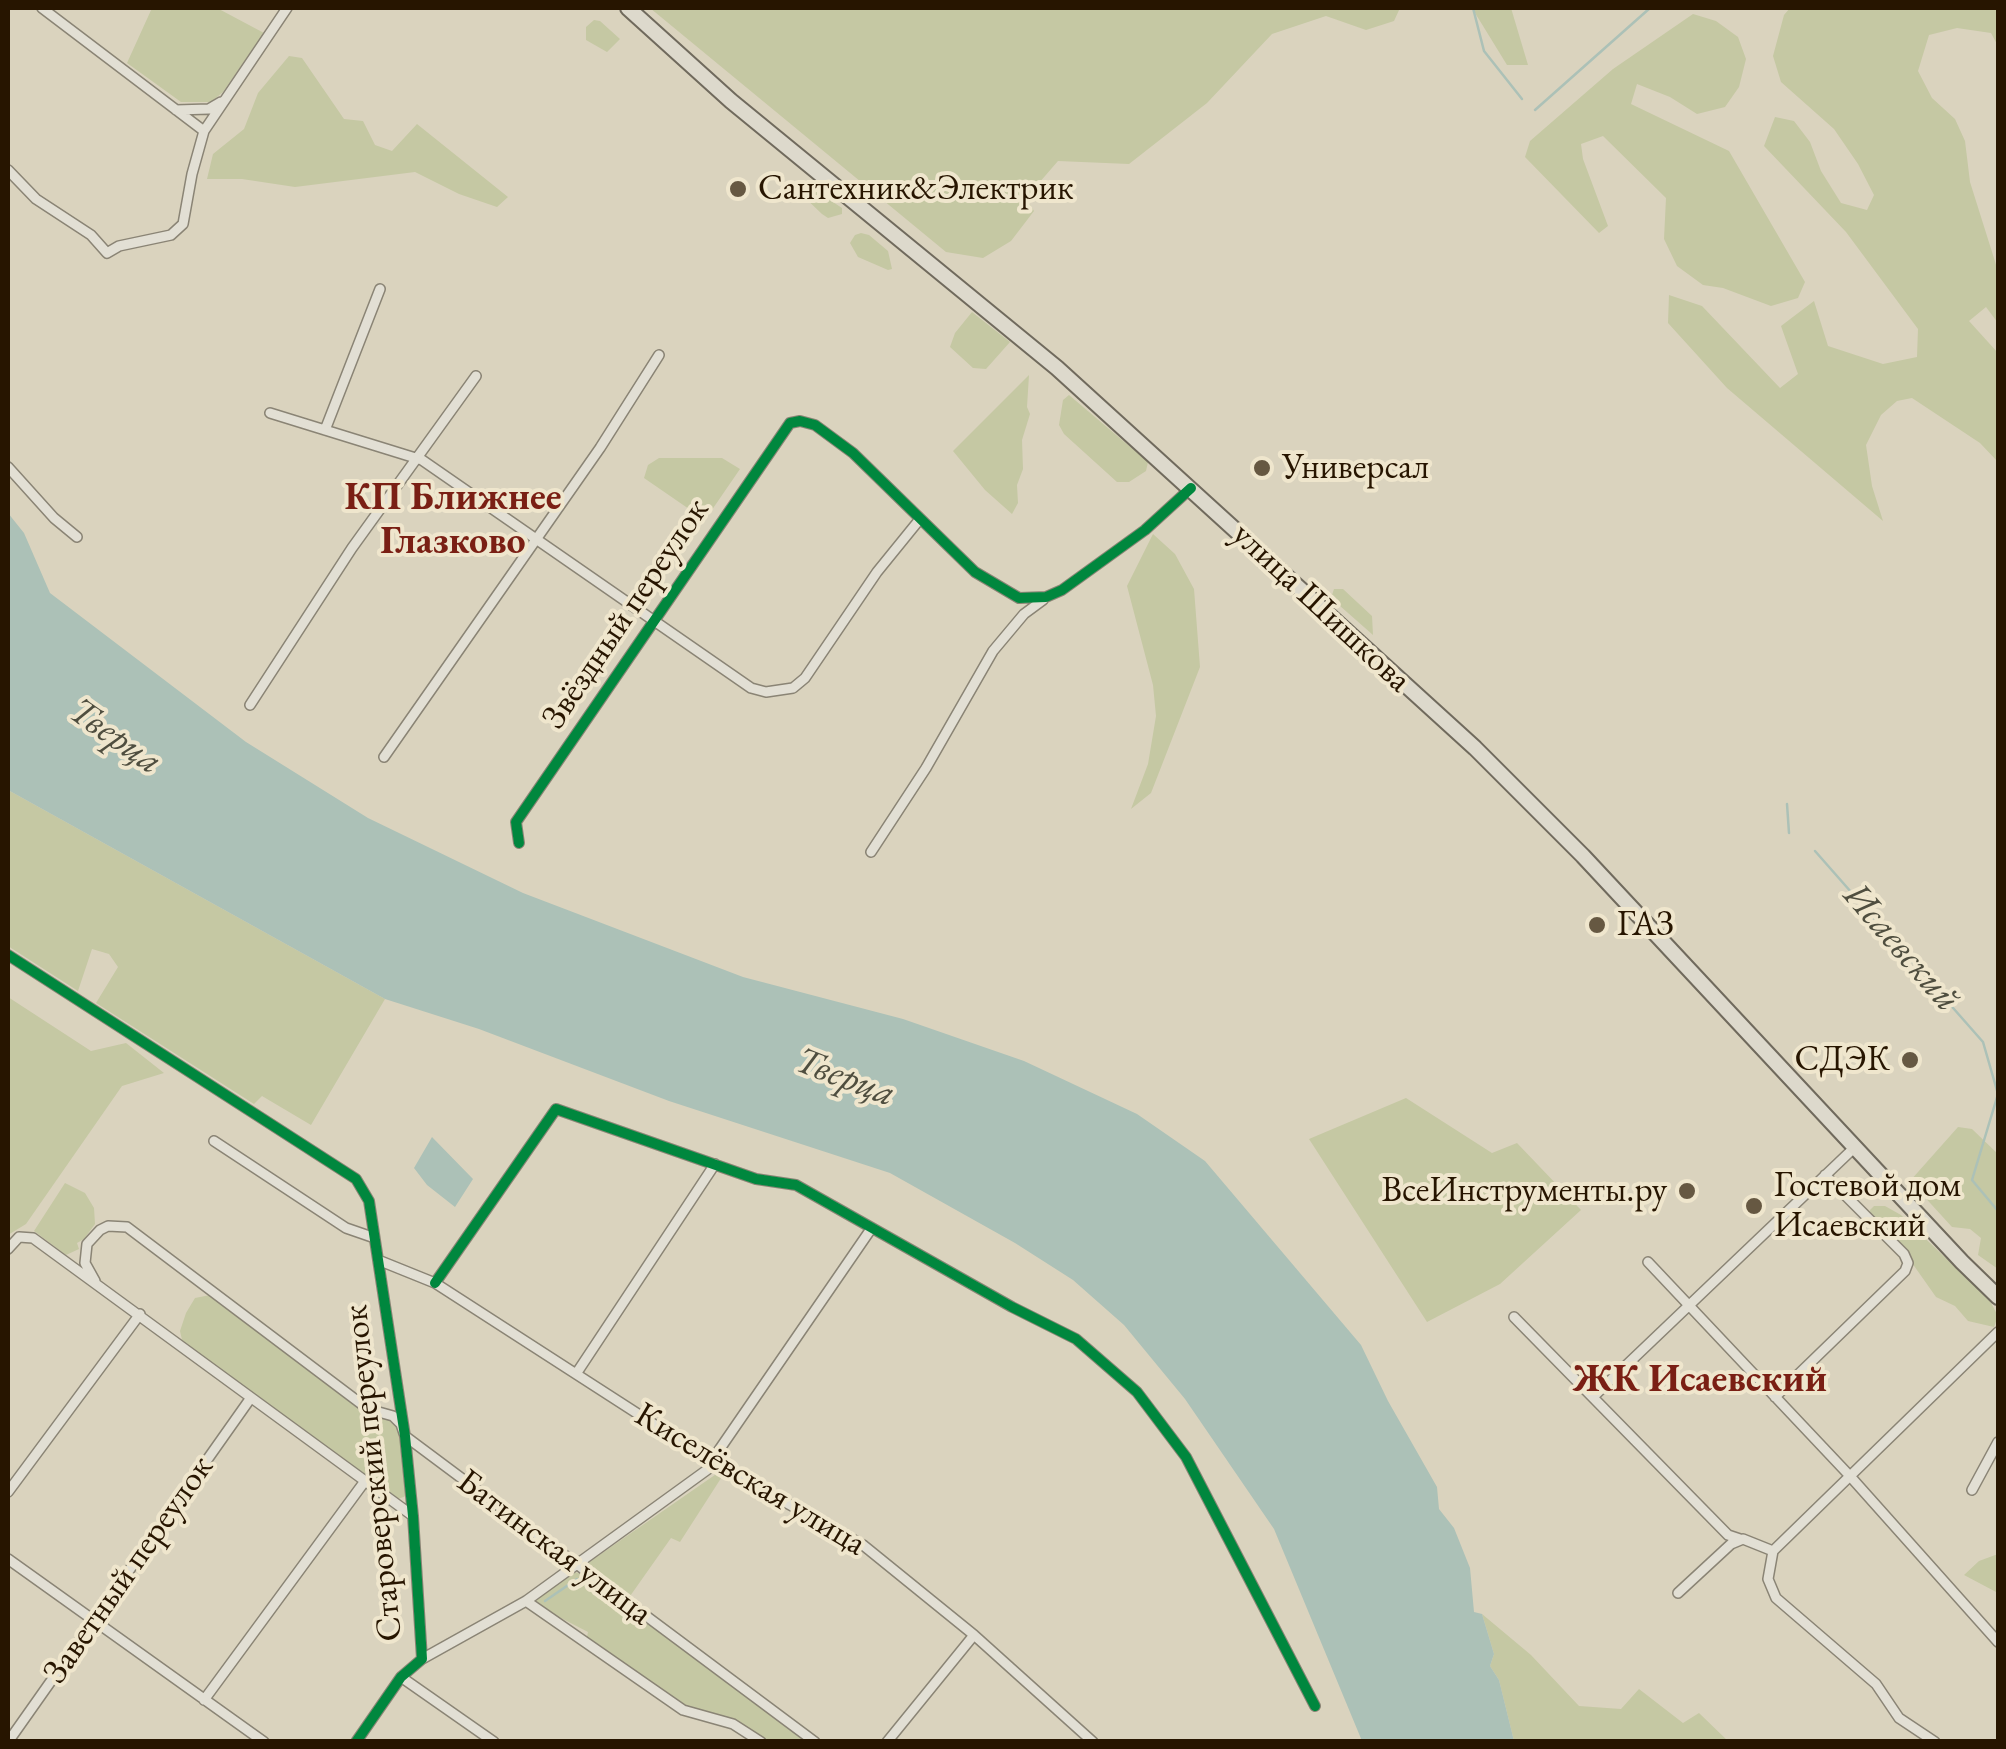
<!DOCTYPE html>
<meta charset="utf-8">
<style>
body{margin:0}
#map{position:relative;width:2006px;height:1749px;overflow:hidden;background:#dad3be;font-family:"EB Garamond",serif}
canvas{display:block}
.frame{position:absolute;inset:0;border:10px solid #271500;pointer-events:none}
</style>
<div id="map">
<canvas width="2006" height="1749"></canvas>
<div class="frame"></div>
</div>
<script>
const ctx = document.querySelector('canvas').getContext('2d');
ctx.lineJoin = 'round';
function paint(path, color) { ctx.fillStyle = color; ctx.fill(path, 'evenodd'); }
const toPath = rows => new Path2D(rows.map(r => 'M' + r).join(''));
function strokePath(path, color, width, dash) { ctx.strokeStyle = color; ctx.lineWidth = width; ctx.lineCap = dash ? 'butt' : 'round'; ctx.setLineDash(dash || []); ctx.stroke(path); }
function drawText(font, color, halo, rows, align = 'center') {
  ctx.font = font + ' "EB Garamond",serif'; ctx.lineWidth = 8; ctx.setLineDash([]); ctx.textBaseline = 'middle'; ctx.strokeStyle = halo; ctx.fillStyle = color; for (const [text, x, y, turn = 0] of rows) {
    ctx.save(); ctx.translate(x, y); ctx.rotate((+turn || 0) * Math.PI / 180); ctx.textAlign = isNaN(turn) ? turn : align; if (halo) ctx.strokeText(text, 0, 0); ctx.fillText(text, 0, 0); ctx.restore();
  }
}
const green = toPath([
 [152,8,217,8,264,33,223,92,211,102,181,102,127,63],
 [650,8,1400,8,1394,21,1366,30,1326,16,1272,34,1207,103,1129,164,1058,161,1026,198,1034,211,1011,241,983,258,946,252],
 [1472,8,1511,8,1528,65,1507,65],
 [1790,8,1998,8,1998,46,1991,33,1957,28,1929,35,1918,71,1932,98,1955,119,1965,141,1970,182,1998,271,1998,323,1986,307,1969,321,1998,353,1998,462,1980,443,1912,398,1897,401,1881,415,1866,445,1872,486,1883,521,1727,388,1668,323,1669,295,1702,306,1780,388,1798,374,1781,326,1814,301,1828,346,1883,364,1917,357,1918,329,1846,232,1764,146,1775,117,1794,121,1810,142,1821,171,1841,203,1867,210,1874,195,1858,164,1834,129,1781,82,1773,56,1784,15],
 [1693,14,1716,21,1738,37,1746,59,1739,87,1725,107,1697,114,1670,97,1637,84,1631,104,1729,151,1805,282,1798,298,1771,306,1723,288,1703,285,1677,266,1664,239,1666,198,1603,136,1581,144,1583,159,1608,226,1599,233,1525,157,1530,141,1613,69],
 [594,20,600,21,620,39,607,52,586,40,586,27],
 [289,56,302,58,344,119,363,121,375,145,392,151,417,124,508,197,497,207,459,194,415,172,295,187,242,179,207,179,213,154,244,129,258,93],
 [802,185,807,185,842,208,842,214,828,218,822,214,801,194],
 [861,233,869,235,888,251,892,269,888,270,858,257,850,243,855,235],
 [972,312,1010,342,986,369,973,368,950,347,955,333],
 [1029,375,1027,407,1030,414,1022,440,1023,469,1017,485,1018,503,1012,514,985,490,953,451],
 [1069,395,1148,462,1146,471,1129,482,1117,482,1064,434,1059,425,1063,400],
 [659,458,722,458,740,469,705,520,644,478,648,465],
 [1153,534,1175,554,1194,589,1200,667,1151,793,1131,809,1148,764,1156,716,1153,685,1127,586],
 [1334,589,1343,589,1372,616,1373,635,1331,598],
 [8,790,385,999,311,1125,262,1096,254,1104,96,1003,118,967,109,954,92,949,78,991,8,946],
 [8,997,91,1051,126,1043,164,1073,122,1086,26,1224,8,1235],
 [1406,1098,1492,1153,1517,1143,1581,1210,1500,1284,1427,1322,1309,1139],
 [1958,1127,1972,1129,1998,1154,1998,1269,1978,1255,1981,1238,1970,1229,1952,1227,1910,1181],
 [65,1183,85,1193,94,1208,95,1224,84,1239,77,1243,79,1249,66,1255,34,1231],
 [1874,1206,1885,1206,1901,1215,1990,1301,1998,1316,1994,1327,1968,1321,1955,1306,1936,1297,1905,1253,1871,1218,1870,1210],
 [210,1295,367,1410,392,1421,400,1429,406,1496,398,1499,391,1496,183,1344,180,1331,186,1313,195,1298],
 [722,1470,725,1472,680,1542,671,1538,628,1599,585,1565],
 [1998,1554,1998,1593,1964,1575,1979,1561],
 [575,1572,584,1575,810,1741,766,1741,734,1722,683,1706,587,1637,588,1632,532,1603],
 [1482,1614,1531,1655,1579,1706,1621,1709,1639,1689,1683,1723,1699,1713,1728,1741,1514,1741,1499,1680,1490,1666,1494,1654]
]);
const water = toPath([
 [8,513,24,533,50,593,246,742,368,818,523,893,743,977,903,1019,1024,1061,1137,1114,1205,1161,1361,1345,1388,1401,1437,1487,1439,1509,1454,1528,1470,1568,1474,1612,1482,1614,1494,1654,1490,1666,1499,1680,1514,1741,1362,1741,1274,1529,1185,1399,1124,1325,1073,1280,1015,1243,890,1173,669,1101,479,1029,385,999,8,790],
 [432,1137,473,1179,455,1207,427,1185,414,1168]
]);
const stream = toPath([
 [1473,8,1484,51,1522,99],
 [1535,110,1650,8],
 [1787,804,1789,833],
 [1815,851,1983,1042,1998,1094,1972,1180,1998,1211],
 [545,1601,577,1579]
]);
const street = toPath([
 [42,8,204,131],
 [176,110,209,109,221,102],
 [8,170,36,199,91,235,107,253,119,246,171,235,183,224,192,174,204,131,287,8],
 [270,413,422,460,751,688,766,692,793,688,805,678,877,572,920,519],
 [325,430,380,289],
 [8,467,54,518,77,537],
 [250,705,352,548,476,376],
 [384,757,600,448,659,355],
 [519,843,516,822,790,423,800,421,815,425,853,453,975,572,1019,598,1046,597,1062,590,1145,530,1191,488],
 [871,852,926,768,993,651,1024,614,1043,600],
 [8,955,356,1179,369,1201,405,1436,413,1516,422,1659,401,1677,356,1742],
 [214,1141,346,1228,372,1237],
 [8,1249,19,1237,33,1238,413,1516],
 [378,1260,435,1283,714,1463,863,1545,974,1635,1093,1742],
 [1648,1262,1849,1475,1998,1642],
 [95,1281,85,1263,87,1244,100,1230,108,1226,127,1227,368,1409,393,1416,401,1424,405,1436,815,1742],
 [435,1283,556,1109,756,1179,796,1185,1012,1307,1076,1339,1137,1392,1186,1457,1315,1706],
 [1514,1317,1728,1535,1740,1539],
 [576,1374,715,1164],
 [1593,1397,1855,1147],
 [1775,1397,1905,1271,1908,1263,1904,1254,1825,1175],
 [1972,1490,1998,1442],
 [8,1492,140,1314],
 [1773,1551,1768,1579,1776,1598,1876,1684,1899,1718,1935,1742],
 [8,1559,264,1742],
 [1678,1593,1731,1544,1743,1539,1773,1551,1998,1332],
 [526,1601,683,1710,733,1724,761,1742],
 [422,1659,526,1601,711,1467,717,1453,871,1229],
 [401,1677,494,1742],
 [204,1700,365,1481],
 [8,1742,250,1399],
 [887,1742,974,1635]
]);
const primary = toPath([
 [628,8,731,101,1057,368,1475,748,1583,856,1962,1262,1998,1297]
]);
const cycleway = toPath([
 [519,843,516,822,790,423,800,421,815,425,853,453,975,572,1019,598,1046,597,1062,590,1145,530,1191,488],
 [8,955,356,1179,369,1201,405,1436,413,1516,422,1659,401,1677,356,1742],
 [435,1283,556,1109,756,1179,796,1185,1012,1307,1076,1339,1137,1392,1186,1457,1315,1706]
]);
const markers = [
 [738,189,10,"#665842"],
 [1262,468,10,"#665842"],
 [1597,925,10,"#665842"],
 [1910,1060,10,"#665842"],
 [1687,1191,10,"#665842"],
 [1754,1206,10,"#665842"]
];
const poiNames = [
 ["Сантехник&Электрик",758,189],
 ["Универсал",1282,468],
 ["ГАЗ",1617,925],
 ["СДЭК",1890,1060,"right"],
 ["Гостевой дом",1774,1186],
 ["Исаевский",1774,1226],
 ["ВсеИнструменты.ру",1667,1191,"right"]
];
const streetNames = [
 ["улица Шишкова",1321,608,43],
 ["Звёздный переулок",626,614,-56],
 ["Староверский переулок",374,1473,-96],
 ["Киселёвская улица",750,1480,31],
 ["Батинская улица",554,1548,37],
 ["Заветный переулок",129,1570,-55]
];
const neighbourhoodNames = [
 ["КП Ближнее",453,499],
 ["Глазково",453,543],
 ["ЖК Исаевский",1700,1381]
];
const waterNames = [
 ["Тверца",115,737,35],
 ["Исаевский",1901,948,49],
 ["Тверца",845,1078,21]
];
paint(green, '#c5c8a3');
paint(water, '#acc1b7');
strokePath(stream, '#acc1b7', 2.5);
strokePath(street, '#8a8475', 12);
strokePath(primary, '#706a5d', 18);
strokePath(street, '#e2dfd4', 9);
strokePath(primary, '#ddd9cc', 14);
strokePath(cycleway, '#00873e', 10);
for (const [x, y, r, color] of markers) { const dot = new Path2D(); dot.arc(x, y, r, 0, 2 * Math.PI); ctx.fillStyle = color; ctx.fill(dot); strokePath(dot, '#efe6cd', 4); }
drawText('35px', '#271500', '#efe6cd', poiNames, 'left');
drawText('35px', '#271500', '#efe6cd', streetNames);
drawText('bold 38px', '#7a1f14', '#efe6cd', neighbourhoodNames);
drawText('italic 38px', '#4f4e3f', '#efe6cd', waterNames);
</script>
